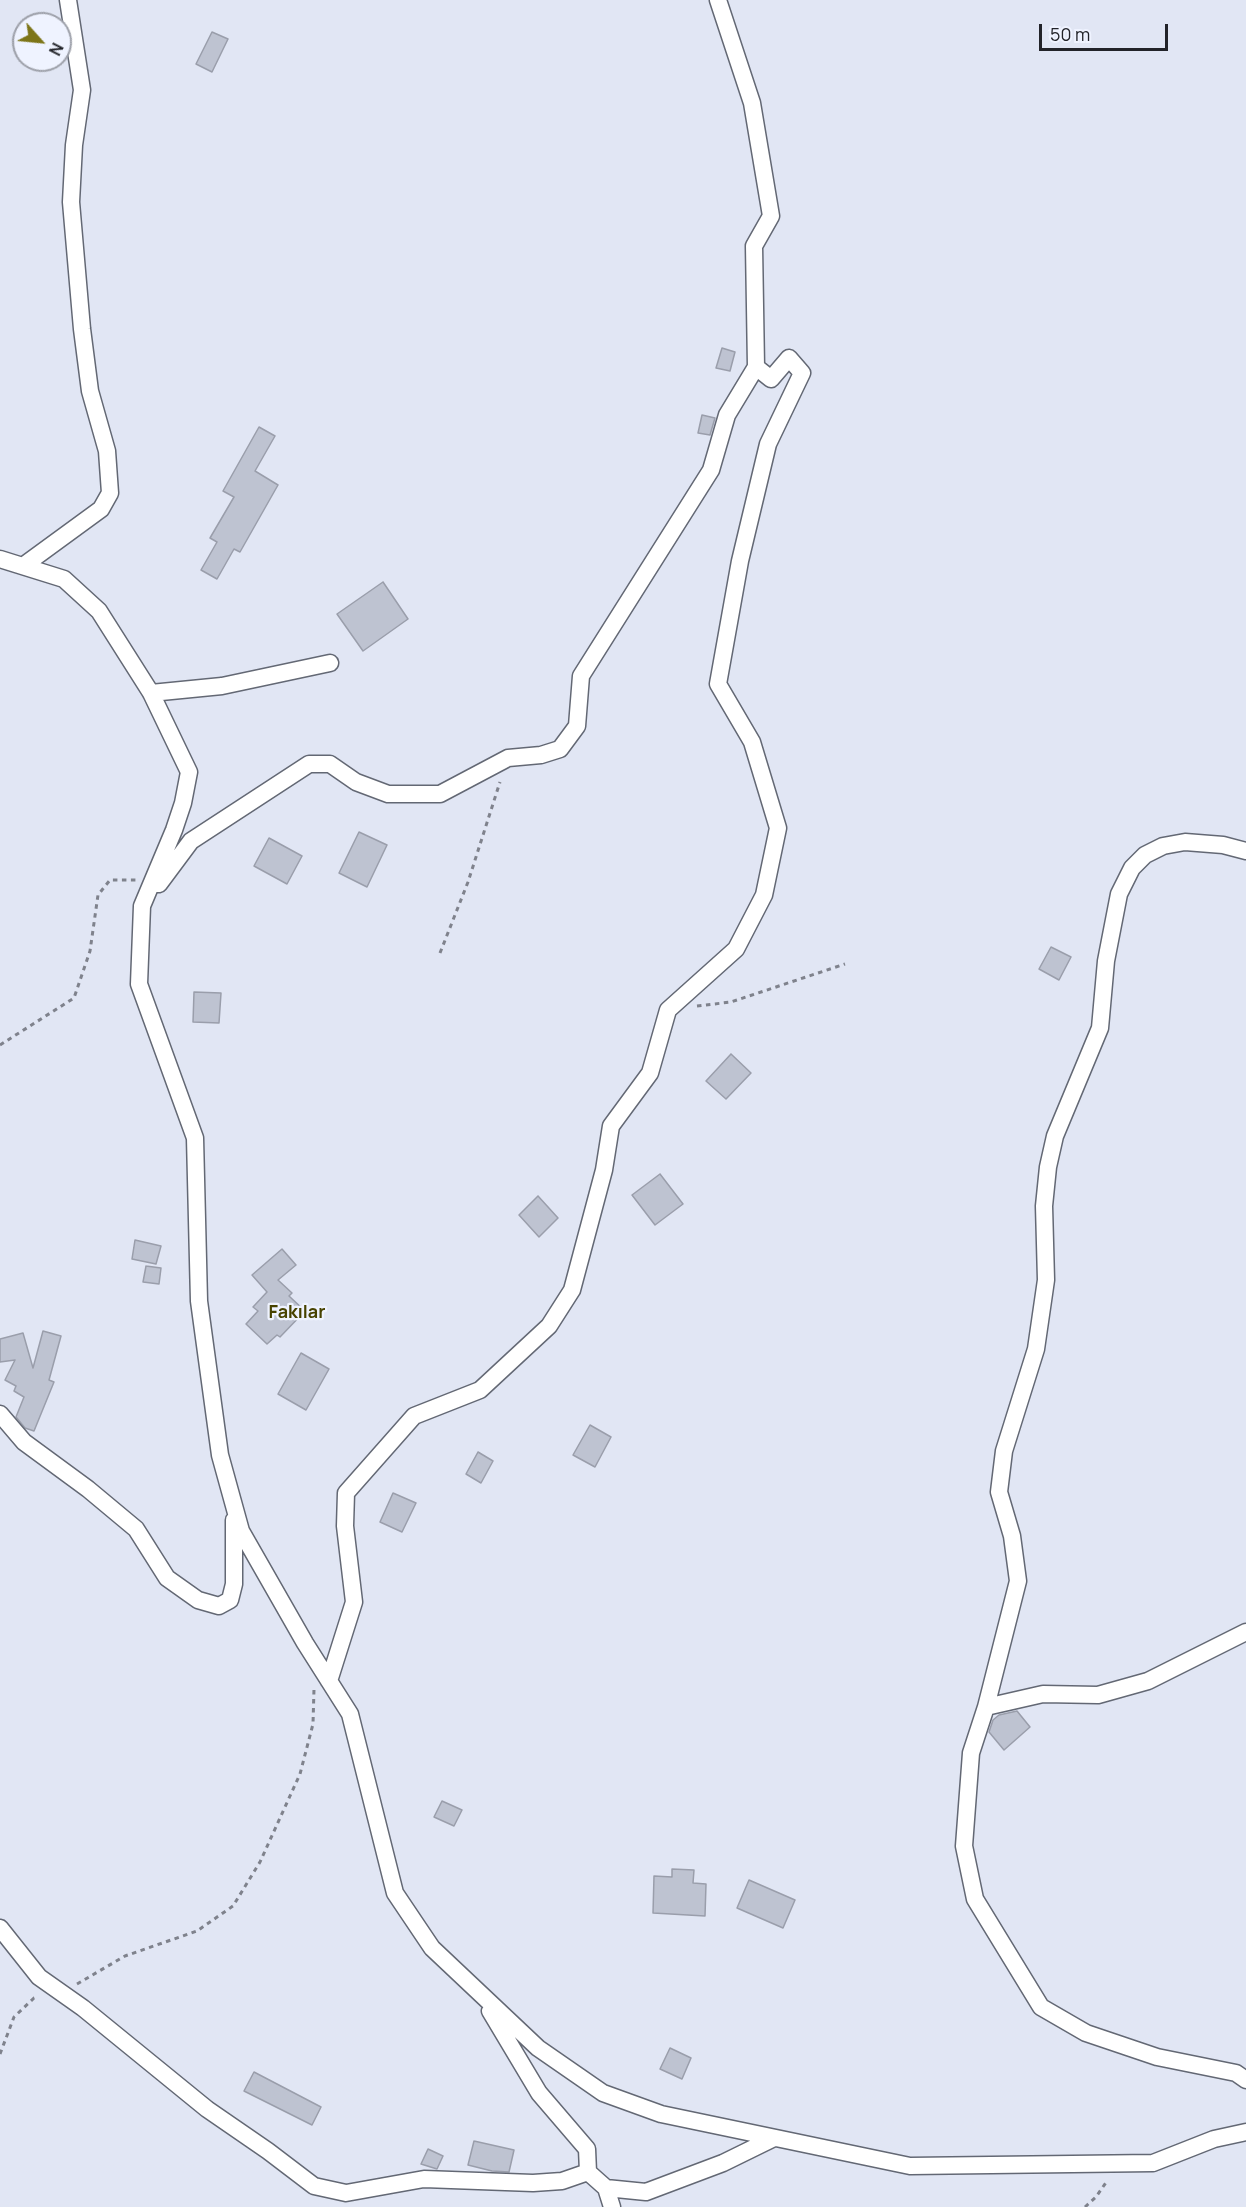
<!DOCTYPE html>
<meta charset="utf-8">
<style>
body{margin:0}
#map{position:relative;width:1246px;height:2207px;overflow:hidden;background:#e1e6f4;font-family:Manrope,sans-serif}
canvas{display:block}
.north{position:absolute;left:12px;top:12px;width:60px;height:60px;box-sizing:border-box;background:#eff3ff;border:2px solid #9da0a9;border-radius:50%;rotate:117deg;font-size:16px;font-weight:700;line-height:24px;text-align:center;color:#222329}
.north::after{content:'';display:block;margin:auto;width:21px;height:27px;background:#7d7518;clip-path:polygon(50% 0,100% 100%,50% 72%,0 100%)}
.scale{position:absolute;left:1039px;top:24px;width:129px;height:27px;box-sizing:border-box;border:3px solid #222329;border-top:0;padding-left:8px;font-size:18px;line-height:21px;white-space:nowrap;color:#222329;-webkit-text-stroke:4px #eff3ff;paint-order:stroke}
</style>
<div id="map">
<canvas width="1246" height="2207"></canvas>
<div class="north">N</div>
<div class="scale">50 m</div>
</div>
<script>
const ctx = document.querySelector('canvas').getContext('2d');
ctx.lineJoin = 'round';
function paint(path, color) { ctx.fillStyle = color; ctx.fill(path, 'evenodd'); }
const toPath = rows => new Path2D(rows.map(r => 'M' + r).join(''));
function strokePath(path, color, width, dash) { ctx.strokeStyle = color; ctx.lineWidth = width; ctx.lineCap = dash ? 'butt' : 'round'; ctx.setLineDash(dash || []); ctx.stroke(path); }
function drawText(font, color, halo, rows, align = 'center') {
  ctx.font = font + ' Manrope,sans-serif'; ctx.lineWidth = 4.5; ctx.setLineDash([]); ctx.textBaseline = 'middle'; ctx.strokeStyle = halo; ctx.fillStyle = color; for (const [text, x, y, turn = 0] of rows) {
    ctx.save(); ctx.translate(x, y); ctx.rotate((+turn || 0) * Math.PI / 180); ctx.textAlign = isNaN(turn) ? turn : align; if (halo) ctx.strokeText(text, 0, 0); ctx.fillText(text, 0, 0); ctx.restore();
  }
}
const building = toPath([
 [212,32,228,39,212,72,196,64,212,32],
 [722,348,735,352,730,371,716,368,722,348],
 [702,415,715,418,710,435,698,433,702,415],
 [259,427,275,436,255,471,278,485,240,552,234,549,217,579,201,570,217,542,210,538,234,497,223,491,259,427],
 [383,582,408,619,363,651,337,614,383,582],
 [359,832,387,845,367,887,339,873,359,832],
 [269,838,302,856,287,884,254,866,269,838],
 [1051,947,1071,957,1059,980,1039,969,1051,947],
 [194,992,221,993,219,1023,193,1022,194,992],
 [731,1054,751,1073,726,1099,706,1081,731,1054],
 [660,1174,683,1204,655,1225,632,1195,660,1174],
 [538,1196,558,1218,539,1237,519,1215,538,1196],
 [135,1240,161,1246,156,1264,132,1259,135,1240],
 [282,1249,296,1265,278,1280,292,1293,289,1296,305,1311,280,1337,277,1335,267,1344,246,1324,258,1311,253,1307,267,1292,252,1275,282,1249],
 [146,1266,161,1268,159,1284,143,1282,146,1266],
 [43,1331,61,1336,49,1380,54,1382,34,1431,25,1428,16,1417,24,1397,14,1391,16,1386,5,1380,15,1360,0,1362,0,1339,23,1333,33,1368,43,1331],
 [301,1353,329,1369,306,1410,278,1394,301,1353],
 [590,1425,611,1437,595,1467,573,1455,590,1425],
 [478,1452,493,1461,481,1483,466,1474,478,1452],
 [393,1493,416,1503,402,1532,380,1522,393,1493],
 [1017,1711,1030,1727,1004,1750,989,1732,993,1720,999,1715,1017,1711],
 [442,1801,462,1810,454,1826,434,1817,442,1801],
 [672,1869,694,1870,693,1883,706,1884,705,1916,653,1913,654,1876,672,1877,672,1869],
 [749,1880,795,1900,783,1928,737,1908,749,1880],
 [670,2048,691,2058,682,2079,660,2069,670,2048],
 [254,2072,321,2107,312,2125,244,2091,254,2072],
 [474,2141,514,2150,509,2172,492,2171,468,2165,474,2141],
 [428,2149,443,2156,437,2169,421,2164,428,2149]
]);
const path = toPath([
 [440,953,468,882,500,782],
 [697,1006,731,1002,845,964],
 [0,1045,74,998,90,951,98,895,110,880,137,880],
 [77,1984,125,1956,197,1931,233,1906,260,1862,300,1774,313,1724,314,1689],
 [0,2054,14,2017,34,1998,37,1997],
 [1085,2207,1096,2197,1107,2181]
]);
const minor = toPath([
 [0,559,64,579,99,611,151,693,189,772,183,803,174,830,142,906,139,984,195,1138,199,1301,220,1455,241,1531,305,1643,350,1714,395,1893,432,1948,538,2048,603,2093,661,2114,910,2166,1153,2163,1214,2139,1246,2132],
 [23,566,101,509,110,493,107,451,90,391,82,329,71,202,74,145,82,90,68,0],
 [151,693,222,686,330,663],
 [159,884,191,841,309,764,330,764,356,782,388,794,440,794,508,758,541,755,560,749,577,726,581,676,711,470,727,415,756,367,754,246,771,216,752,103,718,0],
 [0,1414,24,1442,88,1489,136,1529,167,1578,198,1600,219,1606,230,1600,234,1584,234,1520],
 [1246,1632,1148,1681,1098,1695,1043,1694,986,1707,971,1753,964,1846,975,1899,1041,2007,1086,2033,1157,2057,1236,2073,1246,2080],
 [329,1681,354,1602,345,1526,346,1493,414,1416,480,1390,549,1326,572,1290,604,1170,611,1126,650,1073,668,1010,736,949,764,895,778,828,752,742,718,684,740,561,768,444,802,373,789,358,771,379,756,367],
 [986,1707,1018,1581,1012,1536,999,1492,1004,1451,1036,1349,1046,1280,1044,1206,1048,1167,1055,1136,1100,1028,1106,961,1119,894,1132,868,1145,855,1163,846,1185,842,1223,845,1246,851],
 [0,1928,39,1977,83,2008,207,2109,268,2151,314,2186,346,2193,424,2179,533,2183,562,2181,588,2172,587,2149,539,2093,490,2011],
 [588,2172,606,2188,646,2192,723,2163,774,2138],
 [606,2188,612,2207]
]);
const neighbourhoodNames = [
 ["Fakılar",297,1313]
];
paint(building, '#bec3d1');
strokePath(building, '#9a9eab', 1.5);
strokePath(minor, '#636874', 19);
strokePath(path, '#7f828c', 3, [4.5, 4.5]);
strokePath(minor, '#fff', 16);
drawText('bold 18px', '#474200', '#eff3ff', neighbourhoodNames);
</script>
